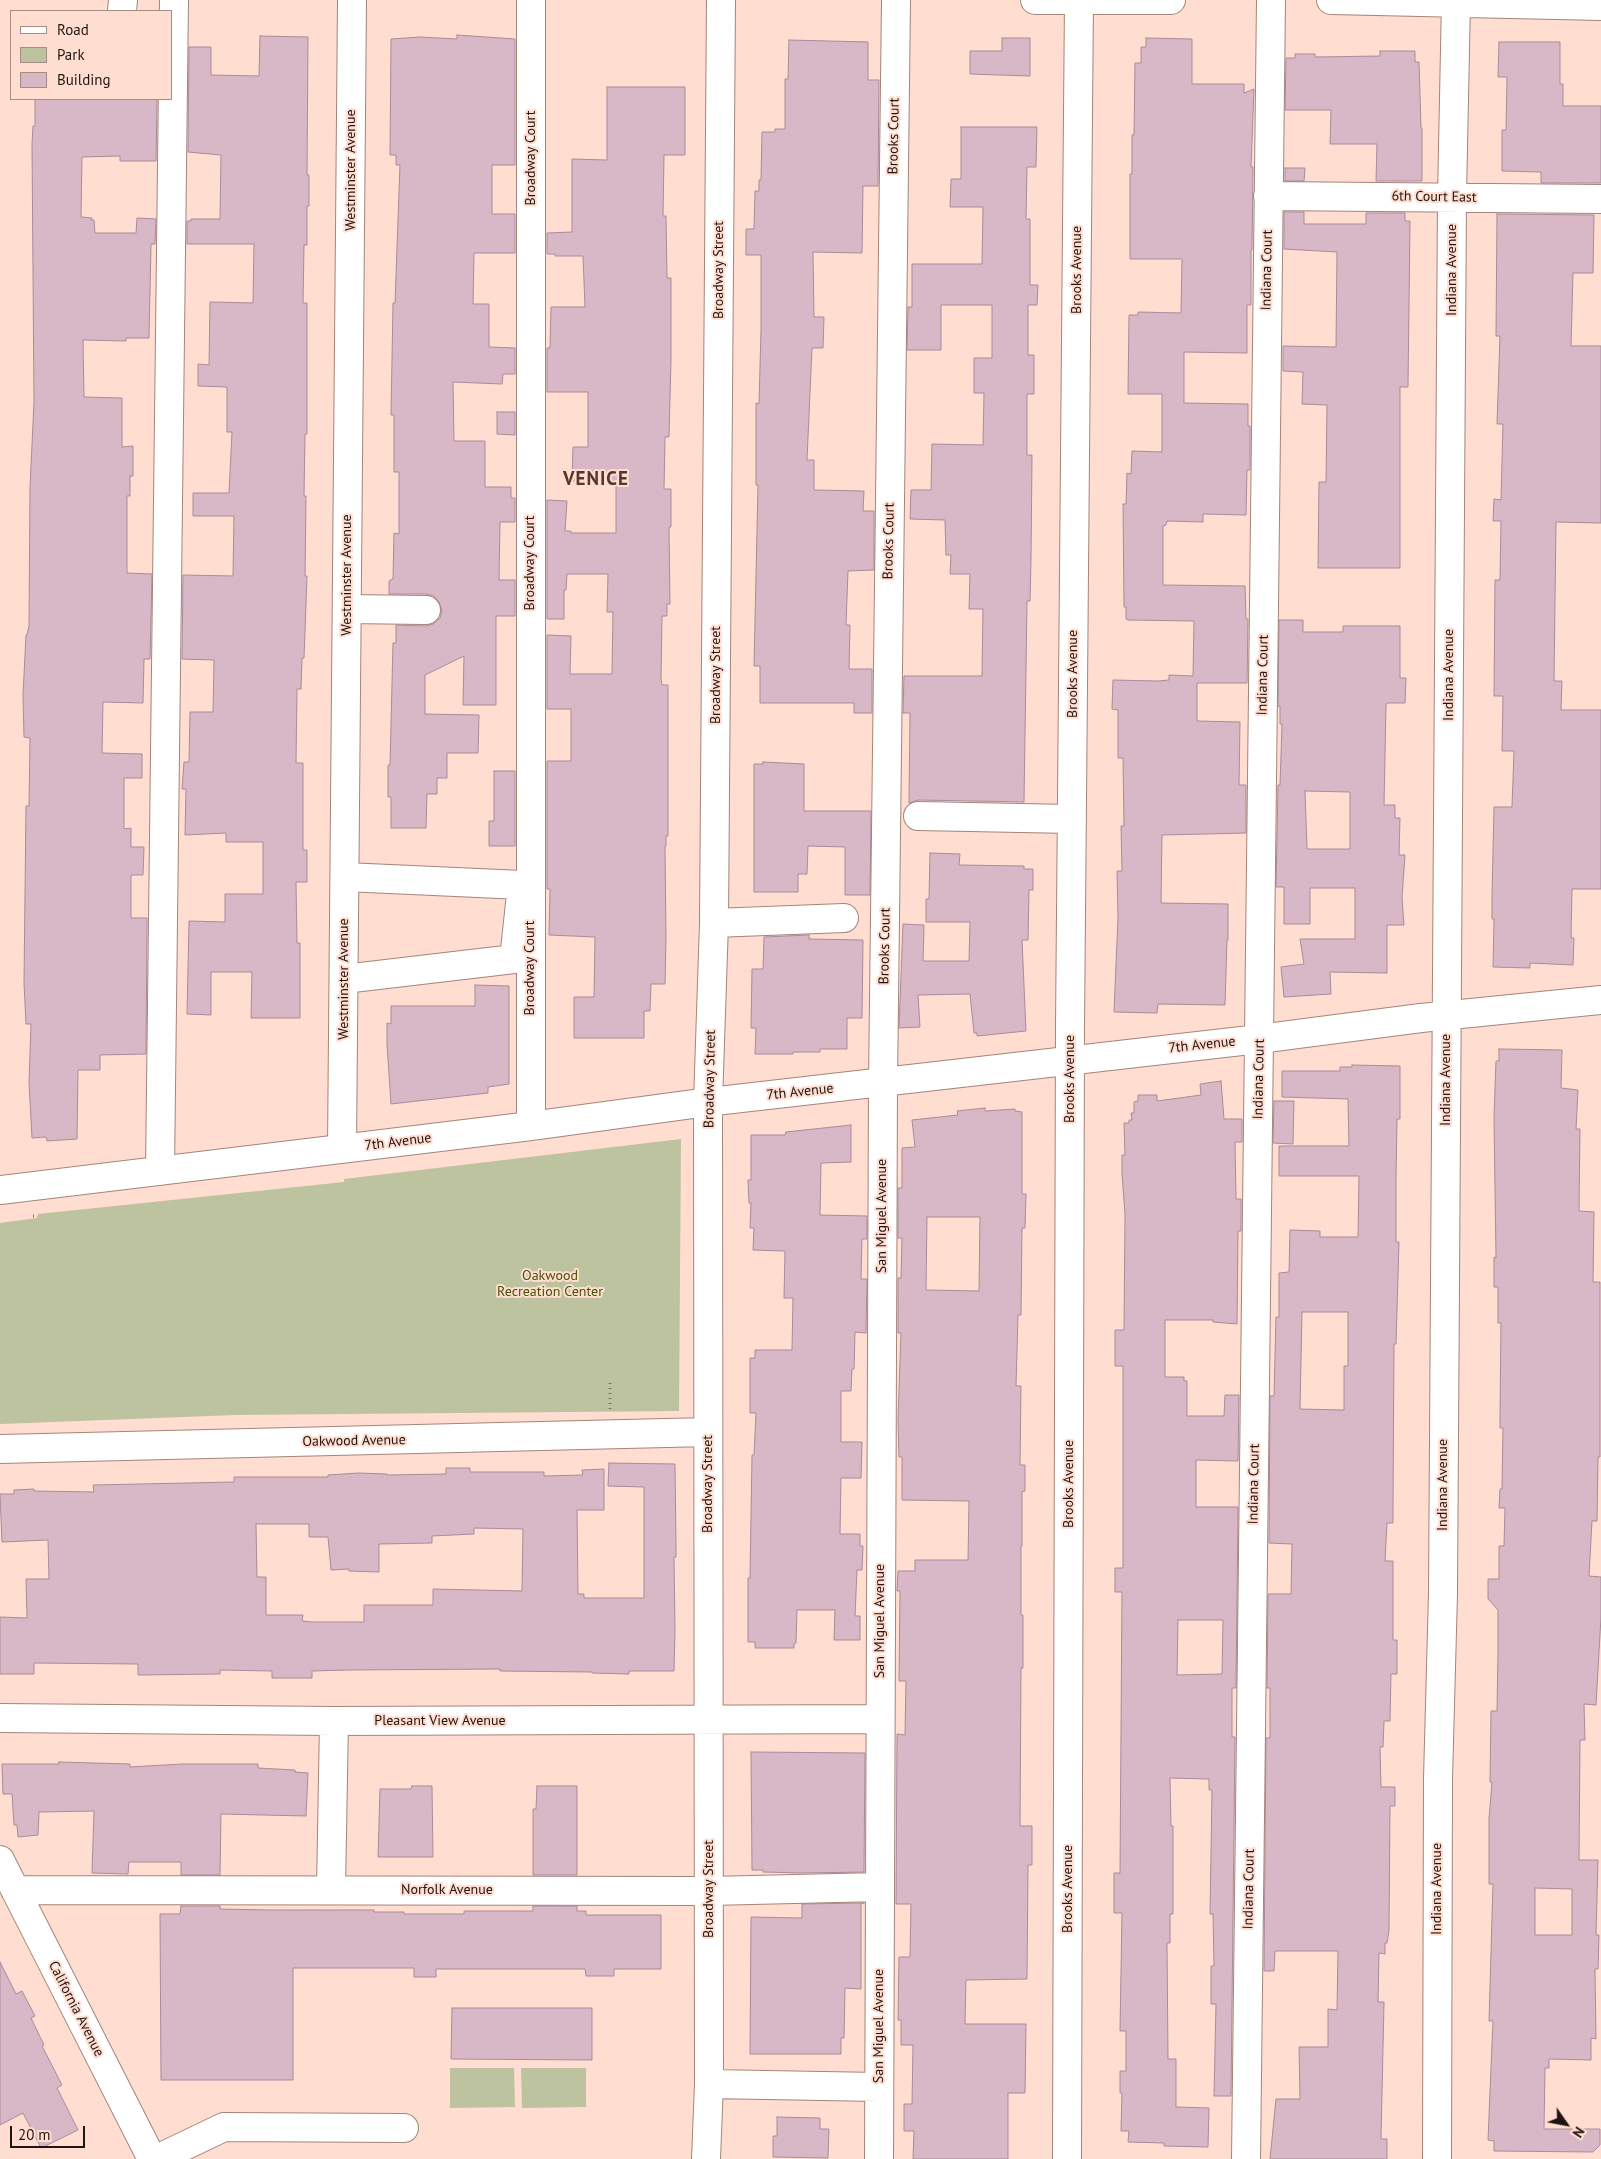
<!DOCTYPE html>
<style>
body{margin:0}
#map{position:relative;width:1601px;height:2159px;overflow:hidden;background:#ffddd0;font-family:"PT Sans",sans-serif}
canvas{display:block}
.legend{position:absolute;left:10px;top:10px;width:162px;height:90px;box-sizing:border-box;background:#ffddd0;border:1px solid #a68d84;margin:0;padding:6px 9px;list-style:none;font-size:15px;color:#211511}
.legend li{display:flex;align-items:center;gap:10px;height:25px}
.legend b{width:25px;border:1px solid #a68d84}
.north{position:absolute;left:1541px;top:2099px;width:50px;height:50px;-webkit-text-stroke:4px #ffddd0;paint-order:stroke;rotate:123deg;font-size:14px;font-weight:700;line-height:20px;text-align:center;color:#211511}
.north::after{content:'';display:block;margin:auto;width:18px;height:22px;background:#211511;clip-path:polygon(50% 0,100% 100%,50% 72%,0 100%)}
.scale{position:absolute;left:10px;top:2126px;width:75px;height:22px;box-sizing:border-box;border:2px solid #211511;border-top:0;padding-left:6px;font-size:15px;line-height:18px;white-space:nowrap;color:#211511;-webkit-text-stroke:4px #ffddd0;paint-order:stroke}
</style>
<div id="map">
<canvas width="1601" height="2159"></canvas>
<ul class="legend">
<li><b style="height:6px;background:#fff"></b>Road</li>
<li><b style="height:14px;background:#bdc39e"></b>Park</li>
<li><b style="height:14px;background:#d8b8c7"></b>Building</li>
</ul>
<div class="north">N</div>
<div class="scale">20 m</div>
</div>
<script>
const ctx = document.querySelector('canvas').getContext('2d');
ctx.lineJoin = 'round';
function paint(path, color) { ctx.fillStyle = color; ctx.fill(path, 'evenodd'); }
const toPath = rows => new Path2D(rows.map(r => 'M' + r).join(''));
function strokePath(path, color, width, dash) { ctx.strokeStyle = color; ctx.lineWidth = width; ctx.lineCap = dash ? 'butt' : 'round'; ctx.setLineDash(dash || []); ctx.stroke(path); }
function drawText(font, color, halo, rows, align = 'center') {
  ctx.font = font + ' "PT Sans",sans-serif'; ctx.lineWidth = 4; ctx.setLineDash([]); ctx.textBaseline = 'middle'; ctx.strokeStyle = halo; ctx.fillStyle = color; for (const [text, x, y, turn = 0] of rows) {
    ctx.save(); ctx.translate(x, y); ctx.rotate((+turn || 0) * Math.PI / 180); ctx.textAlign = isNaN(turn) ? turn : align; if (halo) ctx.strokeText(text, 0, 0); ctx.fillText(text, 0, 0); ctx.restore();
  }
}
const green = toPath([
 [681,1139,679,1411,235,1415,0,1424,0,1223,37,1218,38,1214,344,1182,344,1179],
 [450,2068,514,2068,515,2107,450,2108],
 [521,2068,586,2068,586,2107,522,2108]
]);
const building = toPath([
 [457,35,515,39,515,165,492,165,492,214,515,214,515,253,474,253,473,304,489,304,489,347,515,348,515,374,503,374,502,384,453,382,454,441,485,441,485,487,511,487,511,498,515,498,515,522,500,522,499,580,515,580,515,616,496,616,496,705,463,705,464,656,425,675,425,714,479,715,478,753,447,753,447,778,437,778,437,794,427,794,426,828,391,828,391,797,388,797,388,765,390,765,393,643,396,643,396,625,426,626,433,624,440,618,442,610,439,602,434,596,426,594,389,594,389,581,393,579,394,533,399,534,399,472,394,472,394,415,391,415,393,303,395,303,400,165,396,165,396,155,390,155,391,39,420,37,457,39,457,35],
 [260,36,308,37,307,175,309,175,309,206,307,206,307,245,304,245,303,303,307,303,307,434,305,434,304,496,306,496,305,576,307,576,304,658,302,658,301,689,297,689,296,763,303,763,303,850,307,850,307,882,296,882,297,943,300,943,300,1018,251,1018,252,972,211,972,211,1015,187,1014,189,921,225,922,225,894,263,894,263,842,226,842,226,833,185,835,186,789,182,789,184,762,189,762,190,712,213,712,214,660,182,659,183,575,233,576,234,516,193,516,193,493,229,493,232,432,227,432,227,387,198,386,198,364,209,365,210,302,253,303,254,244,187,244,187,221,191,221,191,219,220,219,221,155,188,152,189,47,211,47,211,75,259,76,260,36],
 [1002,38,1030,38,1030,76,970,74,970,51,1002,51,1002,38],
 [1146,38,1192,39,1192,84,1244,84,1244,93,1254,89,1251,167,1253,167,1252,250,1251,250,1251,305,1247,305,1247,353,1184,352,1184,403,1248,404,1248,426,1250,426,1250,470,1247,470,1246,515,1203,514,1203,522,1167,521,1166,525,1163,526,1163,585,1245,586,1246,619,1248,619,1247,683,1197,683,1197,721,1240,722,1239,785,1246,785,1246,833,1162,835,1161,903,1228,904,1228,940,1227,940,1225,1005,1158,1004,1157,1013,1114,1012,1118,917,1117,871,1122,871,1121,826,1124,826,1123,758,1118,758,1118,710,1112,709,1113,680,1158,681,1169,680,1169,675,1193,676,1194,621,1128,620,1126,619,1126,607,1124,607,1123,504,1126,504,1127,473,1131,474,1132,451,1162,452,1162,394,1128,394,1129,315,1138,315,1138,312,1181,313,1182,259,1130,259,1130,174,1132,174,1132,135,1134,135,1135,63,1141,63,1141,47,1146,47,1146,38],
 [789,40,868,42,868,80,879,80,878,186,863,186,862,253,813,252,814,317,824,317,823,348,812,348,807,460,814,460,814,490,864,491,863,511,874,511,874,570,848,571,846,625,850,625,849,669,872,669,872,713,854,713,854,703,760,703,760,666,754,666,758,485,756,485,756,403,759,404,761,330,761,255,746,255,746,229,754,229,755,191,759,191,759,180,761,180,762,132,775,132,775,129,785,129,785,79,788,79,789,40],
 [1499,42,1560,42,1560,84,1563,84,1563,106,1601,106,1601,183,1541,183,1541,172,1502,171,1502,130,1506,130,1507,77,1498,77,1499,42],
 [1380,51,1415,51,1415,62,1419,62,1421,128,1422,128,1422,181,1376,181,1377,144,1330,144,1331,110,1285,110,1286,58,1295,58,1295,54,1315,54,1315,57,1380,56,1380,51],
 [607,87,685,87,685,155,664,155,663,216,666,216,667,278,671,278,671,360,669,437,665,437,664,489,671,489,671,527,669,527,670,604,667,604,667,616,662,616,661,679,662,685,668,685,668,836,666,836,666,846,665,846,666,939,665,984,651,984,650,1011,644,1011,644,1038,574,1038,574,997,594,997,595,937,549,935,550,889,547,889,547,761,571,761,571,709,547,709,547,635,571,636,570,674,612,674,613,612,607,612,608,574,567,574,566,590,564,590,564,619,547,619,547,500,567,501,565,531,571,531,571,533,616,533,616,481,572,481,573,447,588,447,588,392,547,392,547,348,550,348,551,307,585,307,583,256,555,256,555,254,547,254,547,233,572,232,572,159,607,160,607,87],
 [35,99,157,99,156,161,120,161,120,156,82,157,81,217,92,218,91,220,94,220,95,233,136,233,137,218,156,219,155,244,151,244,149,338,126,338,126,341,83,340,84,397,122,398,122,447,133,446,133,476,130,476,130,496,127,496,127,573,152,574,150,659,144,659,143,703,103,702,102,753,142,754,142,778,124,778,124,829,131,828,131,847,144,847,143,875,131,875,131,918,147,918,146,1054,100,1055,100,1070,78,1070,77,1139,47,1141,46,1137,32,1138,29,1083,31,1024,26,1024,24,983,26,806,29,806,30,738,24,737,23,695,26,635,27,635,29,626,30,487,34,402,32,144,33,126,35,126,35,99],
 [961,127,1037,127,1036,167,1027,167,1026,219,1030,219,1030,285,1038,285,1037,305,1028,305,1028,355,1034,355,1034,394,1027,394,1027,455,1032,455,1031,560,1030,601,1027,601,1024,802,918,800,909,803,910,713,903,713,904,676,982,676,983,609,969,609,970,574,950,574,951,555,946,555,945,520,910,519,911,490,931,490,932,444,983,445,984,393,974,393,974,358,992,358,992,305,941,305,941,350,907,350,908,307,912,307,912,264,982,264,983,207,950,207,951,179,961,179,961,127],
 [1285,168,1305,168,1304,181,1285,181,1285,168],
 [1284,212,1304,212,1304,224,1366,224,1366,213,1405,213,1405,221,1410,221,1408,387,1400,387,1400,568,1318,568,1319,482,1326,482,1327,405,1302,404,1303,372,1283,371,1283,346,1336,347,1337,252,1284,249,1284,212],
 [1497,214,1594,215,1593,273,1573,273,1571,346,1601,346,1601,523,1556,522,1554,681,1562,681,1561,710,1601,710,1601,889,1572,889,1571,938,1574,938,1573,965,1530,963,1530,968,1493,967,1494,919,1492,919,1492,896,1494,807,1512,807,1514,751,1502,751,1503,696,1494,696,1495,580,1500,580,1501,521,1493,521,1494,499,1501,500,1503,424,1497,424,1500,336,1496,336,1497,214],
 [497,412,515,412,515,435,497,434,497,412],
 [1279,620,1303,620,1303,632,1343,632,1343,626,1400,626,1400,678,1406,678,1405,703,1387,703,1386,705,1384,805,1395,805,1395,818,1400,818,1399,855,1405,855,1402,898,1404,925,1387,925,1387,973,1330,972,1331,994,1284,997,1281,967,1304,964,1300,939,1355,939,1355,888,1310,888,1310,924,1284,924,1284,887,1276,887,1278,785,1280,785,1282,724,1280,724,1280,706,1278,706,1279,620],
 [1305,791,1350,792,1350,849,1307,849,1305,791],
 [763,762,804,764,804,811,871,811,870,895,845,895,845,847,808,846,807,874,798,874,798,892,754,892,754,764,763,764,763,762],
 [494,771,515,771,515,846,489,846,489,821,494,821,494,771],
 [930,853,960,854,959,865,1024,866,1024,869,1033,869,1033,890,1029,890,1028,940,1022,940,1026,1031,977,1036,977,1033,974,1033,970,994,918,995,920,1027,899,1028,903,924,924,925,923,961,969,961,970,922,926,922,926,899,929,899,930,853],
 [809,935,809,939,863,940,862,1018,847,1018,847,1049,820,1049,820,1052,793,1052,793,1054,755,1054,756,1028,751,1028,752,969,763,969,764,937,809,935],
 [475,985,509,986,509,1084,488,1087,488,1093,391,1104,387,1044,387,1023,391,1024,391,1006,475,1006,475,985],
 [1499,1049,1562,1050,1561,1088,1578,1090,1576,1129,1580,1129,1579,1211,1594,1212,1593,1282,1600,1282,1600,1457,1598,1457,1597,1521,1592,1521,1589,1576,1601,1577,1601,1617,1596,1705,1584,1704,1585,1740,1580,1740,1579,1860,1598,1860,1596,1935,1599,1935,1598,1969,1595,1969,1596,2039,1591,2038,1591,2060,1549,2059,1549,2068,1545,2068,1544,2129,1600,2129,1600,2145,1593,2152,1494,2151,1494,2141,1488,2140,1493,2021,1489,2021,1493,1884,1489,1884,1489,1819,1492,1782,1490,1782,1491,1711,1497,1711,1498,1654,1498,1610,1488,1599,1488,1579,1499,1579,1499,1546,1504,1546,1505,1508,1499,1508,1500,1489,1502,1489,1503,1428,1500,1428,1500,1417,1501,1323,1498,1323,1498,1287,1494,1287,1494,1257,1496,1258,1494,1118,1496,1061,1499,1061,1499,1049],
 [1535,1888,1572,1889,1572,1935,1535,1935,1535,1888],
 [1352,1065,1400,1066,1400,1119,1397,1119,1396,1178,1396,1242,1399,1242,1396,1344,1394,1344,1393,1504,1393,1523,1387,1523,1385,1561,1393,1561,1393,1640,1397,1640,1397,1674,1391,1674,1390,1721,1384,1721,1383,1747,1380,1747,1381,1787,1395,1787,1395,1806,1390,1806,1389,1931,1387,1943,1385,1943,1385,1954,1379,1953,1378,2002,1384,2002,1381,2139,1387,2139,1387,2159,1270,2159,1276,2099,1300,2099,1299,2047,1328,2047,1328,2009,1337,2010,1338,1951,1275,1951,1274,1971,1264,1971,1266,1738,1270,1738,1270,1688,1267,1688,1268,1594,1291,1594,1292,1544,1269,1543,1270,1396,1274,1396,1276,1317,1279,1317,1279,1273,1289,1272,1290,1230,1320,1231,1320,1237,1358,1237,1359,1176,1279,1176,1279,1146,1349,1146,1348,1099,1282,1097,1282,1071,1340,1071,1340,1067,1352,1067,1352,1065],
 [1302,1312,1348,1312,1348,1366,1344,1366,1344,1410,1300,1409,1302,1312],
 [1221,1081,1224,1119,1242,1119,1242,1142,1235,1142,1236,1199,1241,1199,1241,1231,1238,1231,1237,1324,1213,1322,1213,1320,1165,1320,1165,1377,1184,1377,1184,1381,1187,1381,1187,1416,1224,1416,1225,1395,1239,1395,1238,1461,1196,1460,1196,1507,1238,1507,1236,1688,1232,1688,1232,1737,1235,1737,1231,2096,1214,2096,1216,2004,1211,2004,1211,1966,1214,1966,1213,1914,1210,1914,1212,1790,1209,1790,1209,1779,1170,1778,1171,1826,1173,1826,1173,1914,1170,1914,1170,1943,1167,1943,1168,2059,1176,2059,1176,2107,1209,2108,1208,2147,1164,2146,1164,2143,1128,2142,1129,2131,1121,2131,1122,2093,1120,2093,1120,2071,1126,2071,1126,2031,1120,2031,1122,1913,1114,1913,1114,1873,1120,1873,1122,1592,1115,1592,1115,1568,1123,1568,1123,1366,1115,1366,1115,1330,1124,1330,1125,1214,1122,1174,1122,1155,1125,1155,1124,1123,1129,1123,1129,1120,1132,1120,1131,1113,1134,1113,1134,1102,1138,1101,1138,1095,1157,1095,1157,1101,1201,1095,1200,1084,1221,1081],
 [1178,1620,1223,1620,1222,1674,1177,1675,1178,1620],
 [1274,1101,1294,1101,1293,1144,1273,1143,1274,1101],
 [985,1108,985,1111,1015,1109,1015,1111,1022,1112,1022,1194,1026,1194,1025,1228,1022,1228,1021,1315,1018,1315,1016,1386,1021,1386,1020,1465,1025,1465,1025,1491,1022,1492,1022,1546,1021,1546,1021,1615,1023,1615,1023,1668,1021,1668,1020,1826,1032,1826,1032,1865,1028,1865,1027,1979,966,1980,965,2024,1026,2024,1025,2093,1008,2093,1008,2159,913,2159,914,2131,904,2131,904,2104,912,2104,913,2045,901,2045,901,2020,898,2020,899,1957,910,1957,911,1904,896,1904,897,1734,905,1735,906,1681,899,1681,900,1591,897,1591,898,1571,915,1571,915,1560,968,1560,969,1501,902,1500,902,1457,899,1457,898,1420,901,1333,898,1333,898,1278,901,1278,902,1238,898,1238,898,1188,902,1188,902,1148,915,1147,912,1120,958,1115,957,1111,985,1108],
 [927,1217,980,1217,979,1291,926,1290,927,1217],
 [851,1125,851,1162,821,1163,820,1215,867,1216,867,1239,862,1239,861,1279,867,1279,866,1333,855,1332,854,1369,852,1369,851,1391,841,1391,841,1442,862,1442,861,1478,841,1478,840,1534,860,1534,860,1546,863,1546,862,1570,857,1570,855,1616,860,1616,860,1640,834,1640,835,1610,797,1610,796,1643,794,1644,794,1648,755,1648,755,1642,748,1642,748,1578,750,1578,752,1455,754,1455,756,1413,750,1413,750,1358,755,1358,755,1350,792,1350,793,1298,784,1298,785,1251,753,1250,754,1228,750,1228,751,1203,749,1203,748,1180,751,1180,751,1135,785,1135,786,1132,851,1125],
 [609,1463,675,1464,676,1544,676,1557,674,1557,675,1629,674,1671,629,1671,629,1674,592,1673,592,1672,500,1671,500,1669,347,1670,312,1671,312,1678,272,1678,272,1671,220,1670,220,1674,138,1675,138,1664,34,1663,34,1674,0,1674,0,1617,27,1618,26,1579,49,1579,48,1540,2,1542,0,1494,14,1494,14,1490,34,1489,34,1491,94,1492,93,1485,234,1482,234,1477,328,1477,328,1475,359,1473,387,1474,387,1475,446,1474,446,1468,470,1468,470,1472,544,1472,544,1476,583,1475,582,1470,604,1469,604,1510,577,1510,578,1594,584,1594,584,1598,644,1598,644,1487,608,1486,609,1463],
 [256,1524,309,1524,309,1537,328,1537,331,1570,349,1569,349,1571,379,1572,379,1544,432,1543,432,1536,474,1534,474,1528,523,1529,522,1591,433,1589,433,1605,364,1605,364,1622,312,1622,302,1621,303,1615,266,1615,266,1577,257,1577,256,1524],
 [751,1752,865,1753,864,1872,802,1873,763,1872,763,1870,752,1870,751,1752],
 [59,1762,130,1764,130,1767,182,1764,258,1764,258,1768,295,1770,295,1772,308,1773,306,1816,221,1814,220,1875,181,1875,181,1862,129,1862,128,1874,92,1873,94,1811,39,1812,38,1835,18,1837,17,1825,14,1825,12,1794,3,1794,2,1764,59,1764,59,1762],
 [412,1786,432,1786,433,1857,378,1857,380,1789,411,1789,412,1786],
 [537,1786,577,1786,577,1875,533,1875,533,1809,536,1809,537,1786],
 [864,1903,861,1904,861,1989,845,1988,844,2038,841,2038,841,2054,750,2054,751,1917,802,1918,802,1904,864,1903],
 [181,1906,220,1906,220,1909,269,1910,374,1910,374,1912,404,1912,404,1914,464,1914,464,1911,533,1911,533,1906,577,1906,577,1911,586,1911,586,1915,661,1915,661,1969,614,1969,614,1976,586,1976,585,1969,436,1969,436,1977,414,1977,414,1968,293,1968,293,2080,161,2080,160,1914,180,1914,181,1906],
 [0,1962,16,1994,22,1991,35,2016,31,2018,44,2045,42,2046,62,2085,57,2088,78,2130,41,2148,23,2113,0,2125,0,1962],
 [452,2008,592,2008,592,2060,451,2059,452,2008],
 [777,2117,820,2118,820,2129,829,2129,828,2158,773,2157,773,2136,777,2136,777,2117]
]);
const path = toPath([
 [33,1216,37,1216],
 [610,1409,610,1379]
]);
const minor = toPath([
 [531,0,531,1126],
 [1035,0,1171,0],
 [1331,0,1601,6],
 [122,11,123,0],
 [1268,196,1601,199],
 [347,609,426,610],
 [918,816,1072,819],
 [714,923,844,918],
 [344,979,514,959,522,885,345,877],
 [342,1149,352,0],
 [160,1171,174,0],
 [0,1190,531,1126,708,1102,1259,1039,1421,1018,1601,1000],
 [0,1449,708,1432],
 [0,1718,334,1721,879,1719],
 [0,1860,152,2159],
 [15,1890,709,1891,879,1887],
 [331,1890,334,1721],
 [709,2084,879,2087],
 [157,2159,224,2127,404,2128],
 [706,2159,709,2084,708,1102,714,923,721,0],
 [879,2159,883,1083,896,0],
 [1067,2159,1070,1027,1079,0],
 [1246,2159,1271,0],
 [1437,2159,1438,1779,1443,1593,1452,197,1456,0]
]);
const streetNames = [
 ["Brooks Court",894,136,-89],
 ["Broadway Court",531,158,-90],
 ["Westminster Avenue",351,170,-90],
 ["6th Court East",1434,197,1],
 ["Broadway Street",719,270,-90],
 ["Brooks Avenue",1077,270,-90],
 ["Indiana Court",1267,270,-89],
 ["Indiana Avenue",1452,270,-90],
 ["Brooks Court",889,541,-89],
 ["Broadway Court",530,563,-90],
 ["Westminster Avenue",347,575,-90],
 ["Brooks Avenue",1073,674,-90],
 ["Broadway Street",716,675,-90],
 ["Indiana Court",1263,675,-89],
 ["Indiana Avenue",1449,675,-90],
 ["Brooks Court",885,946,-89],
 ["Broadway Court",530,968,-90],
 ["Westminster Avenue",344,979,-90],
 ["7th Avenue",1202,1045,-6],
 ["Broadway Street",710,1079,-89],
 ["Brooks Avenue",1070,1079,-90],
 ["Indiana Court",1259,1079,-89],
 ["Indiana Avenue",1446,1080,-90],
 ["7th Avenue",800,1092,-6],
 ["7th Avenue",398,1142,-7],
 ["San Miguel Avenue",882,1216,-90],
 ["Oakwood Avenue",354,1441,-1],
 ["Broadway Street",708,1484,-90],
 ["Brooks Avenue",1069,1484,-90],
 ["Indiana Court",1254,1484,-89],
 ["Indiana Avenue",1443,1485,-90],
 ["San Miguel Avenue",880,1621,-90],
 ["Pleasant View Avenue",440,1721],
 ["Broadway Street",709,1889,-90],
 ["Brooks Avenue",1068,1889,-90],
 ["Indiana Court",1249,1889,-89],
 ["Indiana Avenue",1437,1889,-90],
 ["Norfolk Avenue",447,1890],
 ["California Avenue",76,2009,63],
 ["San Miguel Avenue",879,2026,-90]
];
const parkNames = [
 ["Oakwood",550,1276],
 ["Recreation Center",550,1292]
];
const districtNames = [
 ["VENICE",596,480]
];
paint(green, '#bdc39e');
paint(building, '#d8b8c7');
strokePath(building, '#a98b99', 1);
strokePath(minor, '#a4857a', 30);
strokePath(path, '#856f67', 3, [1, 4]);
strokePath(minor, '#fff', 28);
drawText('14px', '#211511', '#ffddd0', streetNames);
drawText('14px', '#4b520a', '#ffddd0', parkNames);
ctx.letterSpacing = '1px';
drawText('bold 19px', '#52382e', '#ffddd0', districtNames);
ctx.letterSpacing = '0px';
</script>
